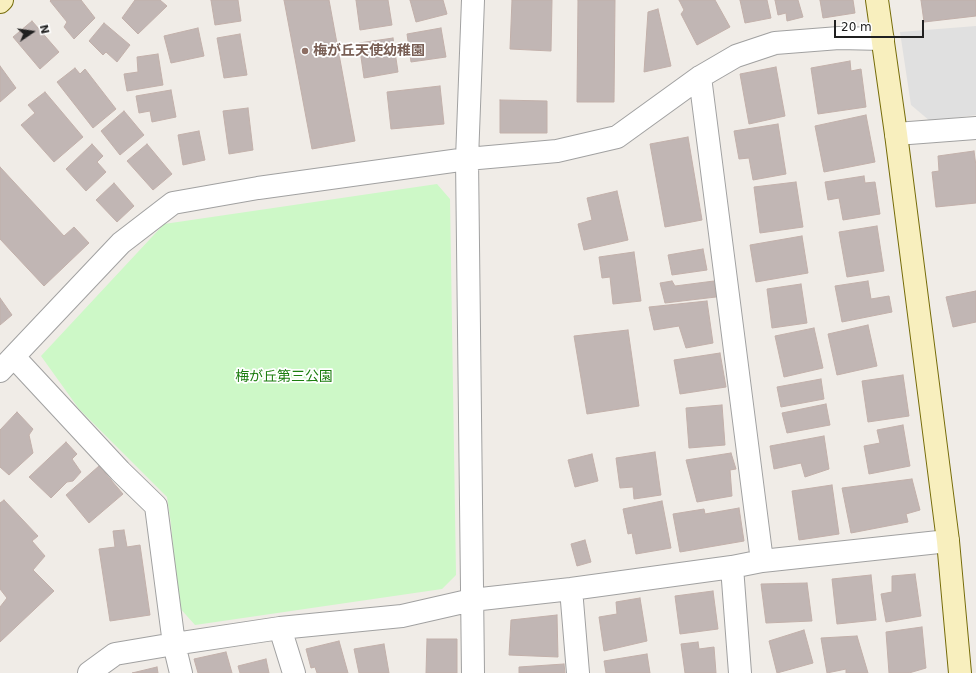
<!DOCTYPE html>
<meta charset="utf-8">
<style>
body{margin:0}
#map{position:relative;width:976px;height:673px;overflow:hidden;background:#f0ece7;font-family:"DejaVu Sans",sans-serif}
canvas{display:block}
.north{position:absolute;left:12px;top:12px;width:40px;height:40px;-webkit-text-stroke:3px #fff;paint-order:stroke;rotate:77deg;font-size:11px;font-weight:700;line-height:16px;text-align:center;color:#202020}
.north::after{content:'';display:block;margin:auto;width:14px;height:18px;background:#202020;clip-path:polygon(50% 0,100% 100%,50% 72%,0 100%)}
.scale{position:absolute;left:834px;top:20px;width:90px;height:18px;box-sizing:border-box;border:2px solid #202020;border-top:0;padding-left:5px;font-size:12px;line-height:14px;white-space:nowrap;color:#202020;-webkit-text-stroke:3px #fff;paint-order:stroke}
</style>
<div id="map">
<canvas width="976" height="673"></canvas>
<div class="north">N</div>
<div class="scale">20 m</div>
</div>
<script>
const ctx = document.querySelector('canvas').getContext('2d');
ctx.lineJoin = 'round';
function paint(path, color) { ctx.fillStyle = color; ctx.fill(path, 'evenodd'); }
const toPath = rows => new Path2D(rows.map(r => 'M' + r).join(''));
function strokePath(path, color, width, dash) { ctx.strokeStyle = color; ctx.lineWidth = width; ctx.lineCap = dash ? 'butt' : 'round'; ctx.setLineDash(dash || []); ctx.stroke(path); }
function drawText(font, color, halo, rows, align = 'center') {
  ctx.font = font + ' "DejaVu Sans","Noto Sans JP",sans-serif'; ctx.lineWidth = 3.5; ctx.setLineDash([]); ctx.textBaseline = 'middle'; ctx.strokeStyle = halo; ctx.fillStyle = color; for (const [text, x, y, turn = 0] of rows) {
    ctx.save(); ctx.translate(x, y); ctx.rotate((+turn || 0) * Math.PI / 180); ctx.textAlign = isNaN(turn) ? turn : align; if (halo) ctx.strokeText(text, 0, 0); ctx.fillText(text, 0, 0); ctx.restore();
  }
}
const park = toPath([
 [437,184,450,199,456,575,442,589,195,625,178,606,171,524,167,497,79,409,41,356,164,224]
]);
const parking = toPath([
 [976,26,976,115,930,121,911,105,900,32]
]);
const building = toPath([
 [51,0,81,0,95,18,74,39,64,27,67,22,50,1,51,0],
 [135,0,160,0,167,6,138,34,122,18,135,0],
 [211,0,238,0,241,21,215,25,211,0],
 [284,0,329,0,355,141,312,149,284,0],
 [356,0,388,0,392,25,360,30,356,0],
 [410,0,443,0,447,14,416,22,410,0],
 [512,0,552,0,551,51,510,49,512,0],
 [578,0,615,0,614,102,577,102,578,0],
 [679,0,715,0,730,27,697,45,681,14,684,10,679,0],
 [740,0,767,0,771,18,745,23,740,0],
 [775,0,798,0,803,17,787,21,786,13,778,15,775,0],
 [820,0,853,0,855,13,823,18,820,0],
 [921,0,976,0,976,16,924,22,921,0],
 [658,9,671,66,644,72,648,12,658,9],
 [32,21,59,52,40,69,13,37,32,21],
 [104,23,130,45,117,62,106,52,103,55,89,41,104,23],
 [198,28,204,56,171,63,164,36,198,28],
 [441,28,446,57,411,62,407,34,441,28],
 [240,34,247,75,224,78,217,38,240,34],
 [393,38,398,72,364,78,359,43,393,38],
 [158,54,163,85,127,91,124,74,138,72,137,57,158,54],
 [850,61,851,71,861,69,866,107,818,114,811,68,850,61],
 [0,66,16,88,0,102,0,66],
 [776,67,785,116,749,124,740,74,776,67],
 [75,68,80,74,85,69,116,109,93,128,57,82,75,68],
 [440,86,444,124,391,129,387,92,440,86],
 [171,90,176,117,152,122,150,111,139,113,136,96,171,90],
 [45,92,83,137,54,162,21,125,35,113,28,105,45,92],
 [500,100,547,101,547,133,500,133,500,100],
 [248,108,253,150,229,154,223,111,248,108],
 [124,111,144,135,120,155,101,131,124,111],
 [866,115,875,162,824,172,815,126,866,115],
 [778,124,786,174,753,180,749,158,739,159,734,131,778,124],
 [199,131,205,160,183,165,178,135,199,131],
 [688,137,702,220,665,227,650,144,688,137],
 [92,144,103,156,97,162,106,172,86,191,66,169,92,144],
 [147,144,172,174,153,190,127,161,147,144],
 [974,151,976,166,976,203,936,207,932,172,939,171,938,156,974,151],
 [0,167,64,236,74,227,89,243,44,286,0,239,0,167],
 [864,176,865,183,875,182,880,214,843,220,839,198,828,200,825,182,864,176],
 [796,182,803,227,760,233,754,187,796,182],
 [114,183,134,206,117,222,96,200,114,183],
 [617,191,628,240,584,250,578,224,592,220,587,198,617,191],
 [877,226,884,271,847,277,839,232,877,226],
 [802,236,808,273,756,282,750,245,802,236],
 [703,249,707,270,672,275,668,255,703,249],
 [634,252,641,301,613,304,610,277,602,278,599,257,634,252],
 [672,281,675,286,714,281,716,297,665,303,660,283,672,281],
 [868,281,871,299,889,296,892,312,842,322,835,286,868,281],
 [801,284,807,323,772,328,767,289,801,284],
 [976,291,976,322,953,327,946,297,976,291],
 [0,298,12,315,0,325,0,298],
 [707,301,713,343,686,348,679,326,654,330,649,307,707,301],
 [868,325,877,366,837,375,828,334,868,325],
 [814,328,823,368,784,377,775,336,814,328],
 [628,330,639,406,587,414,574,336,628,330],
 [720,353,726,387,680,394,674,360,720,353],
 [903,375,909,416,868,422,862,381,903,375],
 [821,379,824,399,781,407,777,387,821,379],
 [826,404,830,425,787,433,782,413,826,404],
 [722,405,725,445,689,448,686,408,722,405],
 [17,412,33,429,29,435,33,453,9,475,0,467,0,430,17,412],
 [903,425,910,466,869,474,864,446,880,443,877,430,903,425],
 [824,436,829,469,805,477,801,463,774,469,770,446,824,436],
 [66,442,77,454,72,459,81,472,73,481,67,482,51,498,29,477,66,442],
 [655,452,661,495,634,499,633,487,620,488,616,458,655,452],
 [731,453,736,469,730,470,732,496,697,502,686,460,731,453],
 [592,454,598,481,575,487,568,460,592,454],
 [99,466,123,494,89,523,66,495,99,466],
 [912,479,920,510,906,514,908,522,851,533,842,488,912,479],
 [832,485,839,534,799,540,792,491,832,485],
 [4,500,38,536,32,541,45,556,33,570,54,591,0,642,0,607,7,598,0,589,0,503,4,500],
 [662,501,671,548,636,554,632,533,628,534,623,509,662,501],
 [739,508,744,541,680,552,673,514,704,509,705,514,739,508],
 [124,530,127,547,140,545,150,615,110,621,99,549,115,547,113,531,124,530],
 [585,540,591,562,577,566,571,544,585,540],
 [915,574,921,616,886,622,881,594,892,592,892,576,915,574],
 [871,575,876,620,837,624,832,579,871,575],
 [807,583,812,621,766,623,761,584,807,583],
 [713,591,718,629,680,634,675,596,713,591],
 [640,598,647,641,604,651,599,617,617,614,616,602,640,598],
 [557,615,558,657,509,655,511,620,557,615],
 [922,627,926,668,909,673,889,673,886,632,922,627],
 [804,630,813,663,777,673,769,641,804,630],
 [857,636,868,673,846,673,846,669,827,673,821,638,857,636],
 [427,639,457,639,457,673,426,673,427,639],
 [339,641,348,673,317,673,315,667,311,668,306,649,339,641],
 [698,642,699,649,714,647,716,673,685,673,681,644,698,642],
 [384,644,389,673,359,673,354,649,384,644],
 [226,652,232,673,198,673,194,659,226,652],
 [647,654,650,673,606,673,604,661,647,654],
 [266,659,269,673,240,673,238,666,266,659],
 [564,664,565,673,519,673,519,667,564,664],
 [157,667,158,673,132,673,157,667]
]);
const street = toPath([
 [473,0,467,159,473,673],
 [700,77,762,561],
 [896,134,976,128],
 [14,357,120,471,156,506,174,644,181,673],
 [0,371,121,243,173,203,258,188,467,159,557,151,617,137,700,77,736,56,775,43,839,38,883,39],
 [732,567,740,673],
 [571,589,578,673],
 [280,628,294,673],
 [89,673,115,654,174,644,280,628,402,616,472,600,571,589,732,567,762,561,948,541]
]);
const secondary = toPath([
 [877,0,896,134,948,541,960,673],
 [0,2,2,0]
]);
const markers = [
 [305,51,4,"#8d6e63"]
];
const educationNames = [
 ["梅が丘天使幼稚園",313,51]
];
const parkNames = [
 ["梅が丘第三公園",284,377]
];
paint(park, '#cdf8c7');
paint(parking, '#e0e0e0');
paint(building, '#c1b6b4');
strokePath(building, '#c2b0aa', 1);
strokePath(street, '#a1a1a1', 24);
strokePath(secondary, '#766c09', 24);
strokePath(street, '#fff', 22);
strokePath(secondary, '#f8efbe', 22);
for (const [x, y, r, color] of markers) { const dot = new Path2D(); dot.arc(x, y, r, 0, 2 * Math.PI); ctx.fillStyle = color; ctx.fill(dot); strokePath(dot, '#fff', 1.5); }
drawText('bold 14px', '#785e54', '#fff', educationNames, 'left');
drawText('14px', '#1c7d0f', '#fff', parkNames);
</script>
